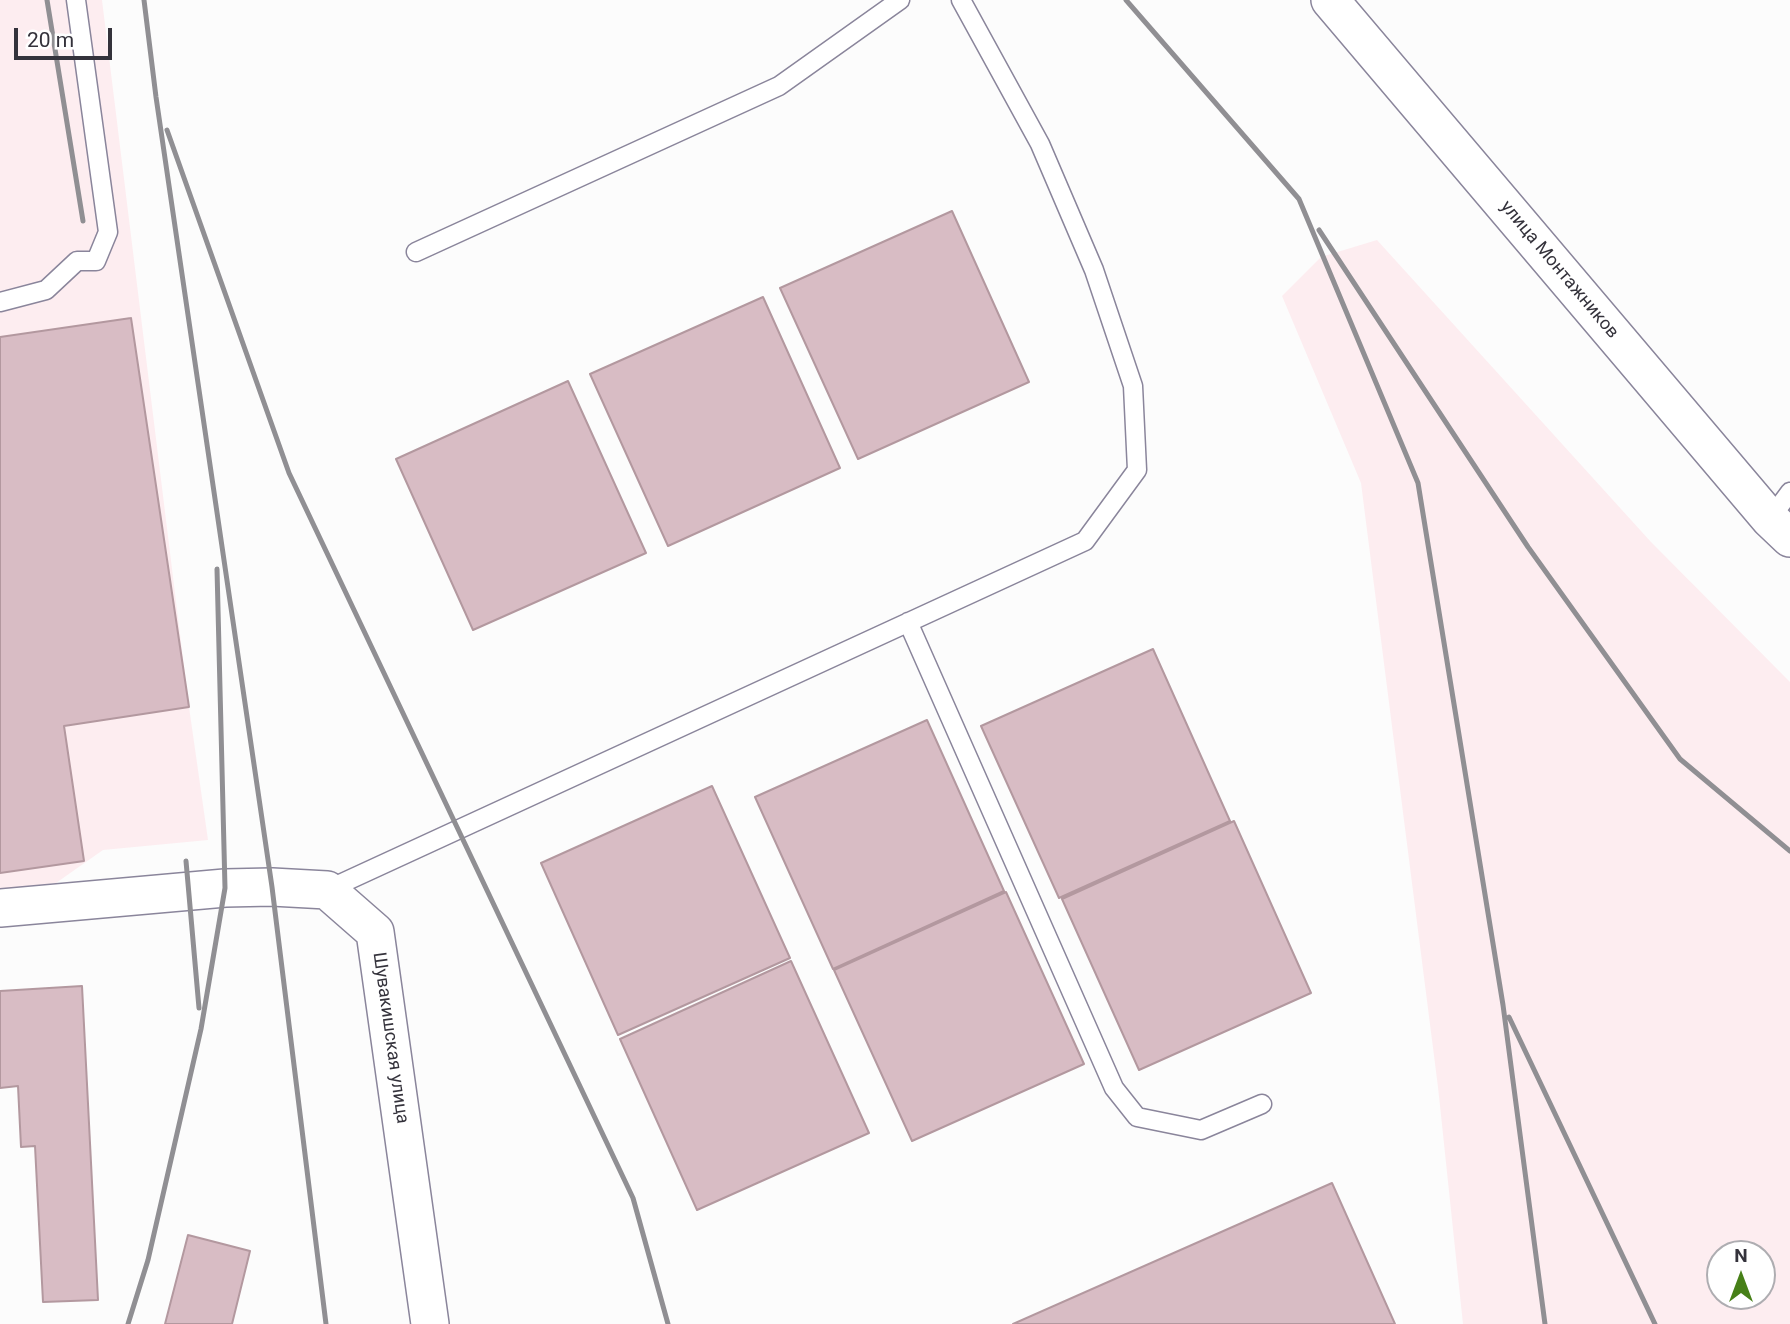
<!DOCTYPE html>
<meta charset="utf-8">
<style>
body{margin:0}
#map{position:relative;width:1790px;height:1324px;overflow:hidden;background:#fcfcfc;font-family:Roboto,sans-serif}
canvas{display:block}
.north{position:absolute;left:1706px;top:1240px;width:70px;height:70px;box-sizing:border-box;background:#fff;border:2px solid #aeadb1;border-radius:50%;rotate:0deg;font-size:19px;font-weight:700;line-height:28px;text-align:center;color:#34323b}
.north::after{content:'';display:block;margin:auto;width:24px;height:32px;background:#478018;clip-path:polygon(50% 0,100% 100%,50% 72%,0 100%)}
.scale{position:absolute;left:14px;top:28px;width:98px;height:32px;box-sizing:border-box;border:4px solid #34323b;border-top:0;padding-left:9px;font-size:21px;line-height:24px;white-space:nowrap;color:#34323b;-webkit-text-stroke:5px #fff;paint-order:stroke}
</style>
<div id="map">
<canvas width="1790" height="1324"></canvas>
<div class="north">N</div>
<div class="scale">20 m</div>
</div>
<script>
const ctx = document.querySelector('canvas').getContext('2d');
ctx.lineJoin = 'round';
function paint(path, color) { ctx.fillStyle = color; ctx.fill(path, 'evenodd'); }
const toPath = rows => new Path2D(rows.map(r => 'M' + r).join(''));
function strokePath(path, color, width, dash) { ctx.strokeStyle = color; ctx.lineWidth = width; ctx.lineCap = dash ? 'butt' : 'round'; ctx.setLineDash(dash || []); ctx.stroke(path); }
function drawText(font, color, halo, rows, align = 'center') {
  ctx.font = font + ' Roboto,sans-serif'; ctx.lineWidth = 5; ctx.setLineDash([]); ctx.textBaseline = 'middle'; ctx.strokeStyle = halo; ctx.fillStyle = color; for (const [text, x, y, turn = 0] of rows) {
    ctx.save(); ctx.translate(x, y); ctx.rotate((+turn || 0) * Math.PI / 180); ctx.textAlign = isNaN(turn) ? turn : align; if (halo) ctx.strokeText(text, 0, 0); ctx.fillText(text, 0, 0); ctx.restore();
  }
}
const industrial = toPath([
 [0,0,102,0,189,707,208,840,103,850,56,883,0,889],
 [1377,240,1651,542,1790,682,1790,1324,1463,1324,1438,1087,1361,483,1282,296,1321,257],
 [1762,1254,1762,1296,1720,1296,1720,1254]
]);
const building = toPath([
 [952,211,1029,382,858,459,780,288,952,211],
 [763,297,840,468,668,546,590,374,763,297],
 [131,318,189,707,64,726,84,861,0,873,0,337,131,318],
 [568,381,646,553,473,630,396,459,568,381],
 [1153,649,1230,821,1059,898,981,726,1153,649],
 [927,720,1004,891,833,969,755,797,927,720],
 [712,786,790,958,618,1035,541,863,712,786],
 [1234,821,1311,993,1139,1070,1062,899,1234,821],
 [1006,892,1084,1064,912,1141,834,970,1006,892],
 [791,961,869,1133,697,1210,620,1039,791,961],
 [82,986,98,1300,43,1302,35,1146,21,1147,18,1086,0,1088,0,991,82,986],
 [1332,1183,1395,1324,1013,1324,1332,1183],
 [188,1235,250,1251,232,1324,165,1324,188,1235]
]);
const lane = toPath([
 [416,252,779,86,900,0],
 [0,302,46,290,77,261,96,261,108,232,76,0],
 [1770,519,1790,492],
 [908,622,1114,1088,1137,1117,1201,1130,1262,1104],
 [327,890,1085,541,1137,470,1133,386,1094,270,1040,144,961,0]
]);
const street = toPath([
 [1330,0,1770,519,1790,538],
 [0,908,225,888,272,887,327,890,375,932,430,1324]
]);
const rail = toPath([
 [47,0,83,221],
 [144,0,156,97,272,887,326,1324],
 [1126,0,1299,199,1418,483,1503,1005,1545,1324],
 [167,130,289,473,633,1198,668,1324],
 [1319,230,1528,547,1680,759,1790,851],
 [186,861,199,1008],
 [1509,1017,1655,1324],
 [128,1324,148,1260,201,1029,225,888,217,569]
]);
const streetNames = [
 ["улица Монтажников",1559,270,50],
 ["Шувакишская улица",390,1038,82]
];
paint(industrial, '#fdedf0');
paint(building, '#d8bcc4');
strokePath(building, '#b3989f', 2);
strokePath(lane, '#8a859b', 21);
strokePath(street, '#8a859b', 40);
strokePath(lane, '#fff', 18);
strokePath(street, '#fff', 37);
strokePath(rail, '#908f93', 5);
drawText('18px', '#34323b', '#fff', streetNames);
</script>
